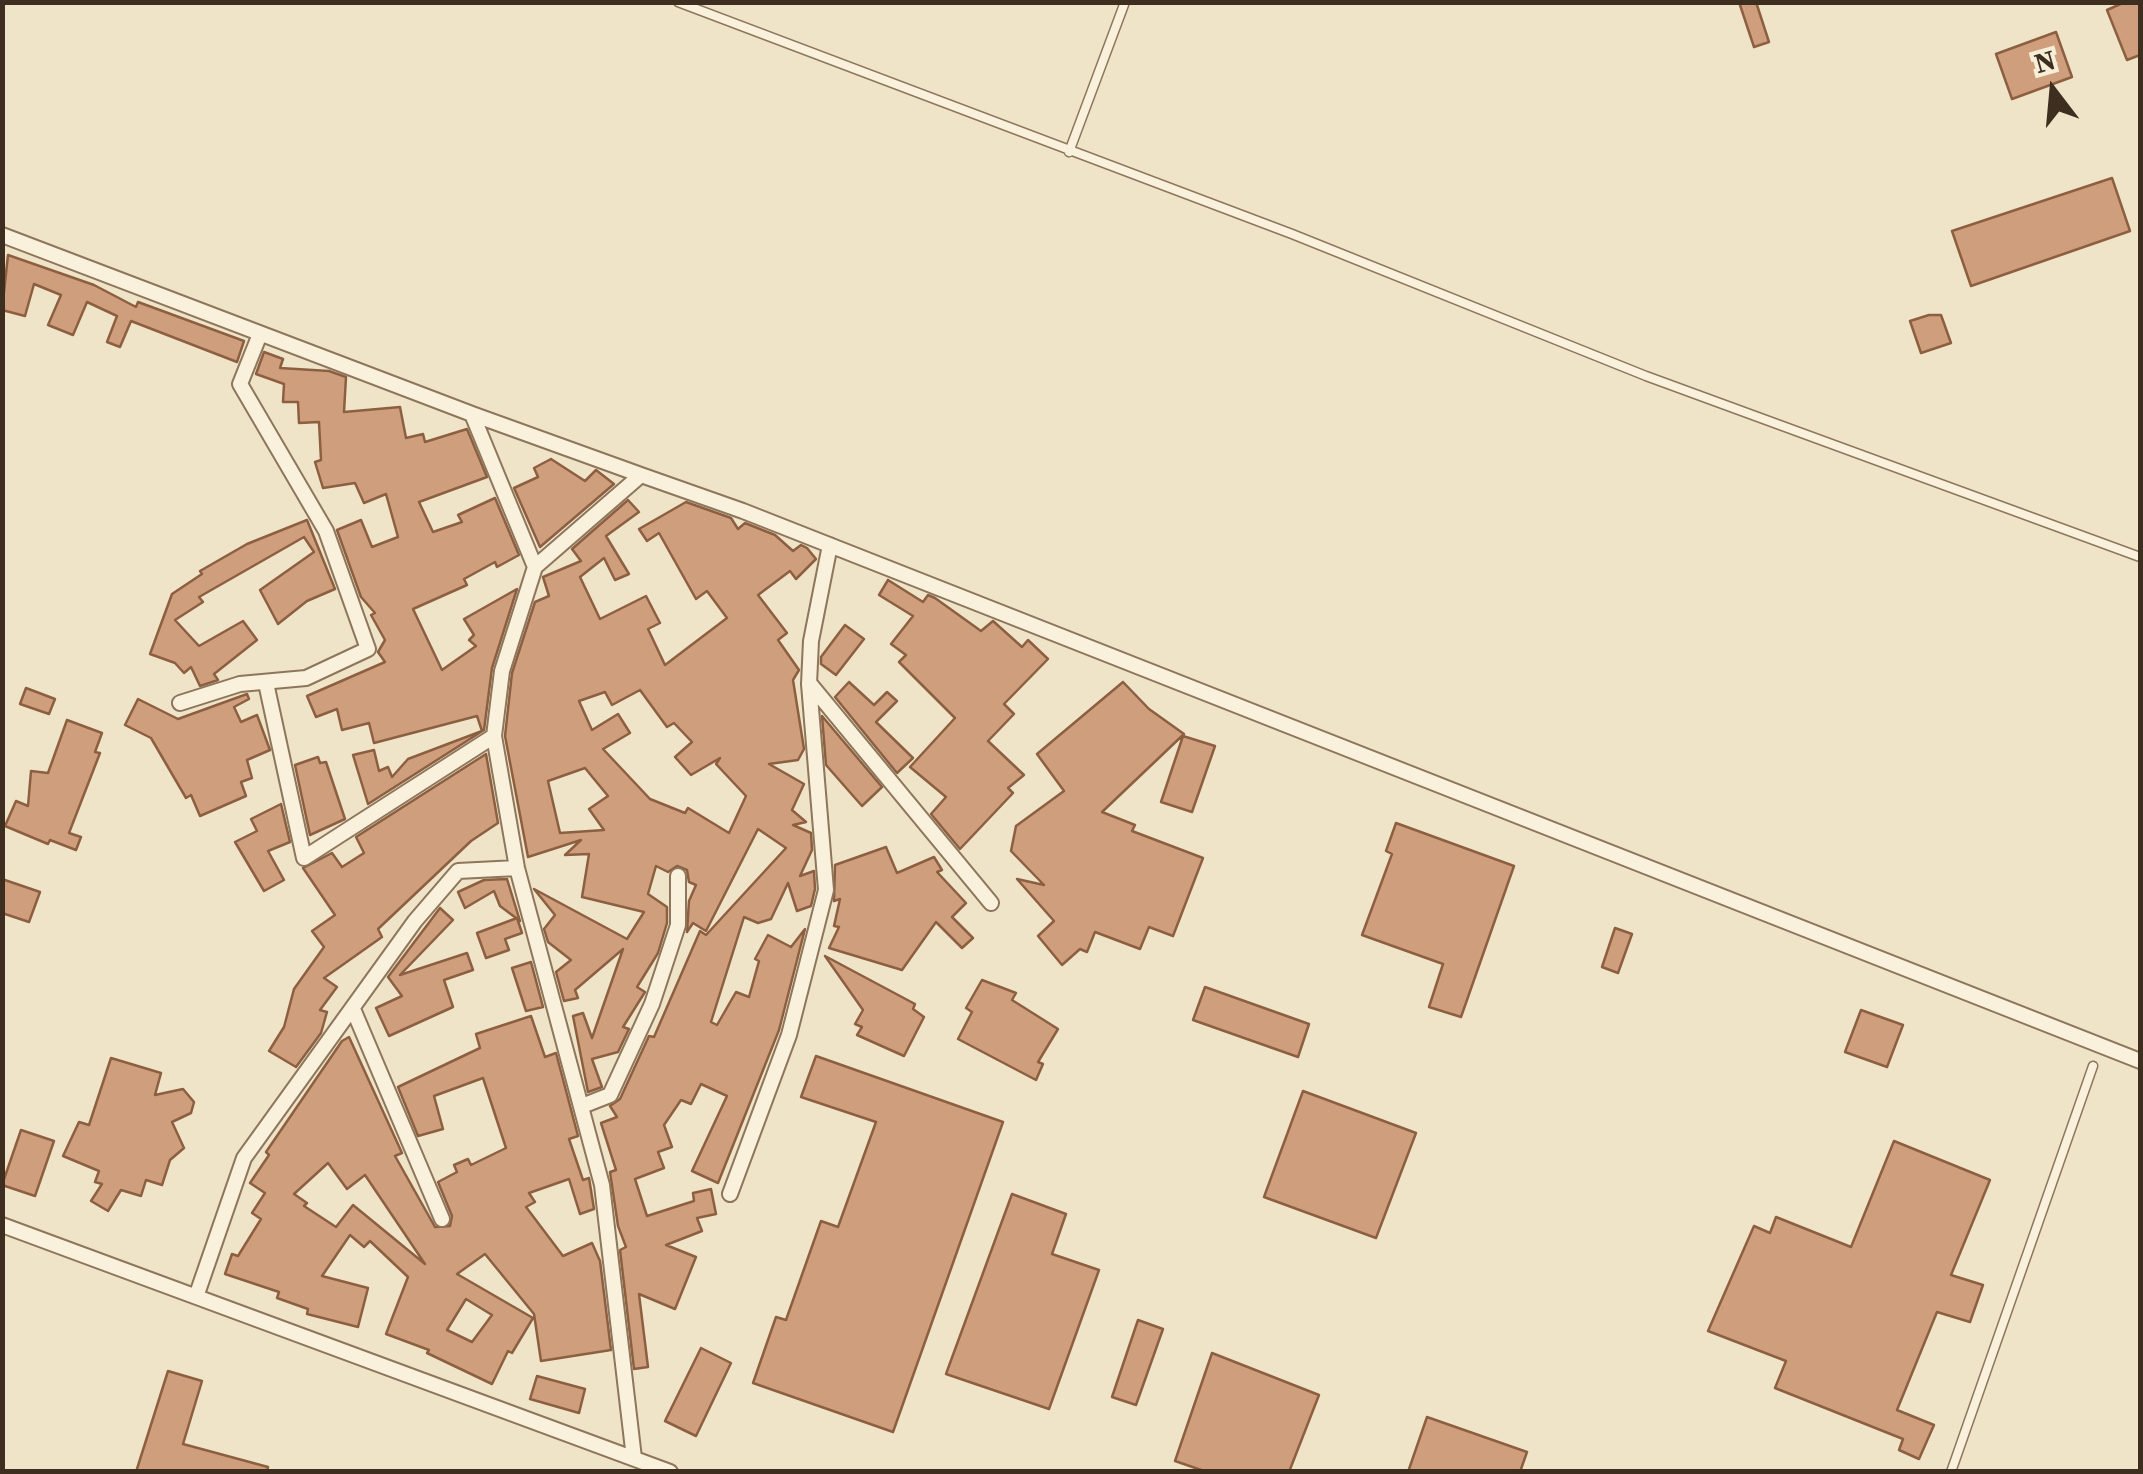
<!DOCTYPE html>
<style>
body{margin:0}
#map{position:relative;width:2143px;height:1474px;overflow:hidden;background:#f0e4c8;font-family:"Source Serif 4",serif}
canvas{display:block}
.frame{position:absolute;inset:0;border:5px solid #3d2e20;pointer-events:none}
.north{position:absolute;left:2003px;top:40px;width:100px;height:100px;-webkit-text-stroke:8px #f7eed8;paint-order:stroke;rotate:344deg;font-size:28px;font-weight:700;line-height:40px;text-align:center;color:#3d2e20}
.north::after{content:'';display:block;margin:auto;width:35px;height:45px;background:#3d2e20;clip-path:polygon(50% 0,100% 100%,50% 72%,0 100%)}
</style>
<div id="map">
<canvas width="2143" height="1474"></canvas>
<div class="frame"></div>
<div class="north">N</div>
</div>
<script>
const ctx = document.querySelector('canvas').getContext('2d');
ctx.lineJoin = 'round';
function paint(path, color) { ctx.fillStyle = color; ctx.fill(path, 'evenodd'); }
const toPath = rows => new Path2D(rows.map(r => 'M' + r).join(''));
function strokePath(path, color, width, dash) { ctx.strokeStyle = color; ctx.lineWidth = width; ctx.lineCap = dash ? 'butt' : 'round'; ctx.setLineDash(dash || []); ctx.stroke(path); }
const building = toPath([
 [1739,2,1756,2,1769,42,1754,47,1739,2],
 [2125,2,2140,2,2140,55,2127,60,2107,10,2125,2],
 [2056,32,2072,77,2012,99,1996,54,2056,32],
 [2112,178,2130,231,1971,286,1952,231,2112,178],
 [8,255,94,285,136,307,138,302,244,341,237,362,131,321,120,347,107,342,117,316,87,302,73,335,48,325,61,295,34,284,25,316,2,310,8,255],
 [1929,315,1941,315,1951,343,1921,353,1910,321,1929,315],
 [264,352,283,359,280,368,329,371,346,377,344,412,400,407,406,438,423,434,425,442,467,429,487,477,419,502,433,532,462,522,458,515,495,498,519,555,497,567,495,562,464,579,467,585,413,609,442,670,476,646,469,640,474,635,464,619,517,589,492,668,484,730,368,804,353,755,374,750,379,771,388,767,392,777,408,759,482,731,477,716,374,743,369,723,342,730,337,709,316,717,307,696,385,662,378,652,385,640,371,615,375,613,361,597,337,530,361,520,372,547,398,537,386,494,364,503,355,483,323,488,315,462,321,460,319,422,299,423,298,402,283,402,284,384,256,374,264,352],
 [551,459,585,481,596,470,614,484,540,547,514,488,538,477,534,468,551,459],
 [628,500,639,512,606,536,629,574,615,580,604,558,580,577,600,619,646,596,660,623,648,629,665,665,727,618,707,591,696,599,659,533,647,541,639,529,686,502,731,518,738,529,745,523,775,535,793,551,801,545,807,548,816,559,796,579,790,571,758,595,787,633,778,640,799,670,793,680,804,749,798,760,769,764,804,784,792,810,806,822,793,825,811,833,812,850,800,876,814,871,815,889,811,906,797,911,788,883,771,919,758,923,744,917,711,1022,717,1025,736,992,749,997,759,961,755,959,768,935,791,947,805,929,779,1030,718,1183,692,1171,727,1096,701,1084,691,1104,681,1100,664,1125,672,1147,658,1152,664,1168,635,1179,647,1216,694,1201,693,1193,711,1189,716,1214,697,1218,702,1231,666,1245,696,1257,675,1309,639,1294,648,1367,634,1369,620,1250,626,1247,618,1226,610,1172,616,1170,601,1123,617,1117,610,1106,620,1099,649,1036,654,1037,700,931,706,935,786,848,758,829,706,931,693,923,687,932,689,901,696,885,689,882,687,870,677,866,668,872,656,866,648,894,667,907,667,923,658,953,637,987,645,992,623,1027,629,1029,618,1052,592,1059,602,1087,588,1092,573,1016,583,1013,592,1038,623,949,575,990,578,998,564,1001,556,972,571,960,548,942,544,929,555,915,534,889,627,939,644,912,582,897,589,854,565,855,581,840,528,857,505,736,512,673,535,602,549,596,543,577,581,561,572,549,628,500],
 [640,690,667,727,674,723,692,742,675,757,691,775,720,758,716,764,746,796,729,833,688,808,685,813,650,799,603,749,630,733,618,714,592,730,579,701,605,692,612,705,640,690],
 [585,768,608,796,589,809,604,830,560,833,548,781,585,768],
 [307,520,335,589,307,601,278,624,260,590,314,552,304,537,199,597,203,602,175,620,199,646,243,621,257,640,214,674,218,680,200,686,191,667,184,673,175,663,150,654,172,594,202,574,200,571,247,544,307,520],
 [888,580,923,602,928,595,935,598,981,631,993,621,1022,647,1028,640,1048,659,1004,704,1014,714,988,741,1024,775,1008,788,1013,793,960,849,931,814,946,797,910,767,955,718,899,662,906,655,891,644,913,616,879,595,888,580],
 [845,625,864,639,836,675,821,664,821,657,845,625],
 [849,682,874,705,887,692,897,701,876,722,913,758,897,773,835,697,849,682],
 [1123,682,1149,709,1184,734,1102,812,1135,825,1132,831,1203,858,1173,936,1149,927,1140,949,1095,932,1087,952,1080,949,1062,965,1038,936,1054,921,1017,879,1044,885,1011,851,1016,826,1064,791,1037,754,1123,682],
 [26,688,55,699,49,714,20,704,26,688],
 [247,694,249,699,234,707,241,722,257,715,270,750,247,760,252,778,241,782,246,796,200,816,191,795,186,798,151,738,125,725,138,699,178,719,247,694],
 [822,716,882,787,862,806,826,765,822,716],
 [67,720,102,733,95,752,100,753,69,833,81,837,76,850,50,840,48,844,5,826,16,801,28,806,31,771,48,773,67,720],
 [1183,736,1215,746,1192,812,1161,802,1183,736],
 [486,754,498,823,471,841,378,929,382,937,324,978,337,987,320,1010,327,1012,321,1033,296,1067,269,1051,284,1027,294,989,324,947,312,931,335,915,303,868,332,853,342,867,364,853,356,837,486,754],
 [318,757,320,763,326,762,345,819,310,835,295,765,318,757],
 [281,804,290,842,268,851,284,880,264,891,235,842,257,831,251,819,281,804],
 [1396,823,1514,866,1461,1017,1429,1007,1443,964,1362,935,1392,854,1386,851,1396,823],
 [886,847,897,873,934,857,942,870,937,872,966,903,952,917,973,938,962,948,936,922,902,970,829,948,839,927,834,926,840,899,834,901,835,865,886,847],
 [2,879,40,892,29,922,2,913,2,879],
 [507,879,520,921,500,906,494,891,465,908,458,892,484,880,507,879],
 [440,908,453,920,400,975,467,953,473,970,444,980,453,1007,389,1036,376,1008,402,996,388,977,440,908],
 [517,918,522,933,505,939,509,950,486,958,477,933,517,918],
 [1615,928,1632,934,1618,973,1602,967,1615,928],
 [825,956,915,1004,913,1009,924,1017,904,1056,857,1035,862,1027,855,1024,863,1010,825,956],
 [531,962,543,1007,526,1011,512,968,531,962],
 [982,980,1016,993,1012,1000,1058,1029,1038,1062,1043,1064,1036,1080,958,1039,972,1012,966,1008,982,980],
 [1205,987,1309,1024,1298,1057,1193,1020,1205,987],
 [1861,1010,1903,1025,1887,1067,1845,1052,1861,1010],
 [531,1016,545,1057,556,1053,578,1136,569,1139,583,1180,589,1178,594,1209,580,1214,569,1179,529,1193,535,1202,526,1207,563,1256,592,1243,600,1261,611,1350,541,1361,534,1314,485,1254,457,1274,533,1318,512,1353,508,1351,492,1384,427,1353,429,1350,386,1334,408,1277,370,1241,364,1247,350,1235,322,1276,368,1288,358,1327,307,1314,308,1309,277,1298,279,1292,225,1274,232,1254,238,1256,261,1219,252,1213,265,1193,250,1183,269,1155,266,1152,342,1041,349,1037,402,1153,395,1156,435,1227,450,1226,452,1216,438,1182,457,1172,454,1165,468,1159,471,1165,506,1148,483,1078,434,1096,443,1129,418,1136,398,1087,480,1048,476,1034,531,1016],
 [328,1163,347,1189,365,1175,425,1264,353,1205,336,1227,304,1206,307,1203,294,1194,328,1163],
 [466,1299,492,1315,472,1342,447,1330,466,1299],
 [816,1056,1003,1122,893,1432,753,1383,776,1317,786,1320,821,1221,838,1227,876,1122,801,1097,816,1056],
 [111,1058,161,1073,155,1095,183,1089,194,1102,191,1113,172,1122,184,1148,170,1160,162,1185,146,1180,141,1196,121,1190,108,1211,91,1201,102,1184,95,1182,99,1171,63,1156,79,1122,89,1125,111,1058],
 [1303,1091,1416,1133,1376,1238,1264,1197,1303,1091],
 [21,1130,54,1141,35,1196,2,1185,21,1130],
 [1894,1141,1990,1180,1951,1275,1983,1285,1970,1322,1937,1312,1897,1410,1934,1425,1919,1459,1899,1450,1903,1439,1775,1388,1786,1361,1708,1331,1754,1226,1770,1233,1776,1217,1851,1247,1894,1141],
 [1012,1194,1066,1214,1052,1254,1099,1270,1049,1409,946,1374,1012,1194],
 [1138,1320,1163,1329,1136,1405,1112,1397,1138,1320],
 [701,1348,731,1363,696,1436,665,1421,701,1348],
 [1212,1353,1319,1395,1289,1472,1207,1472,1175,1461,1212,1353],
 [168,1371,202,1381,183,1444,268,1467,267,1472,136,1472,168,1371],
 [537,1376,585,1389,579,1413,530,1399,537,1376],
 [1427,1417,1527,1452,1520,1472,1408,1472,1427,1417]
]);
const lane = toPath([
 [678,2,1292,234,1646,376,2140,557],
 [1069,152,1125,2],
 [1951,1472,2093,1066]
]);
const street = toPath([
 [2,235,472,414,535,567],
 [472,414,641,475],
 [266,683,304,858,494,736],
 [810,684,991,903],
 [180,703,240,684,306,678,368,649,326,531,240,384,260,334],
 [353,1009,442,1219],
 [582,1106,610,1095,652,1004,678,925,678,876],
 [730,1194,789,1035,826,890,809,684,811,641,830,545],
 [2,1225,670,1472],
 [197,1294,244,1158,415,921,458,871,517,868],
 [634,1458,602,1185,517,868,494,736,502,671,535,567,641,475,743,511,2140,1061]
]);
paint(building, '#cf9f7d');
strokePath(building, '#8d5f41', 2.5);
strokePath(lane, '#8d765c', 11);
strokePath(street, '#8d765c', 18);
strokePath(lane, '#faf1dc', 8);
strokePath(street, '#faf1dc', 14);
</script>
